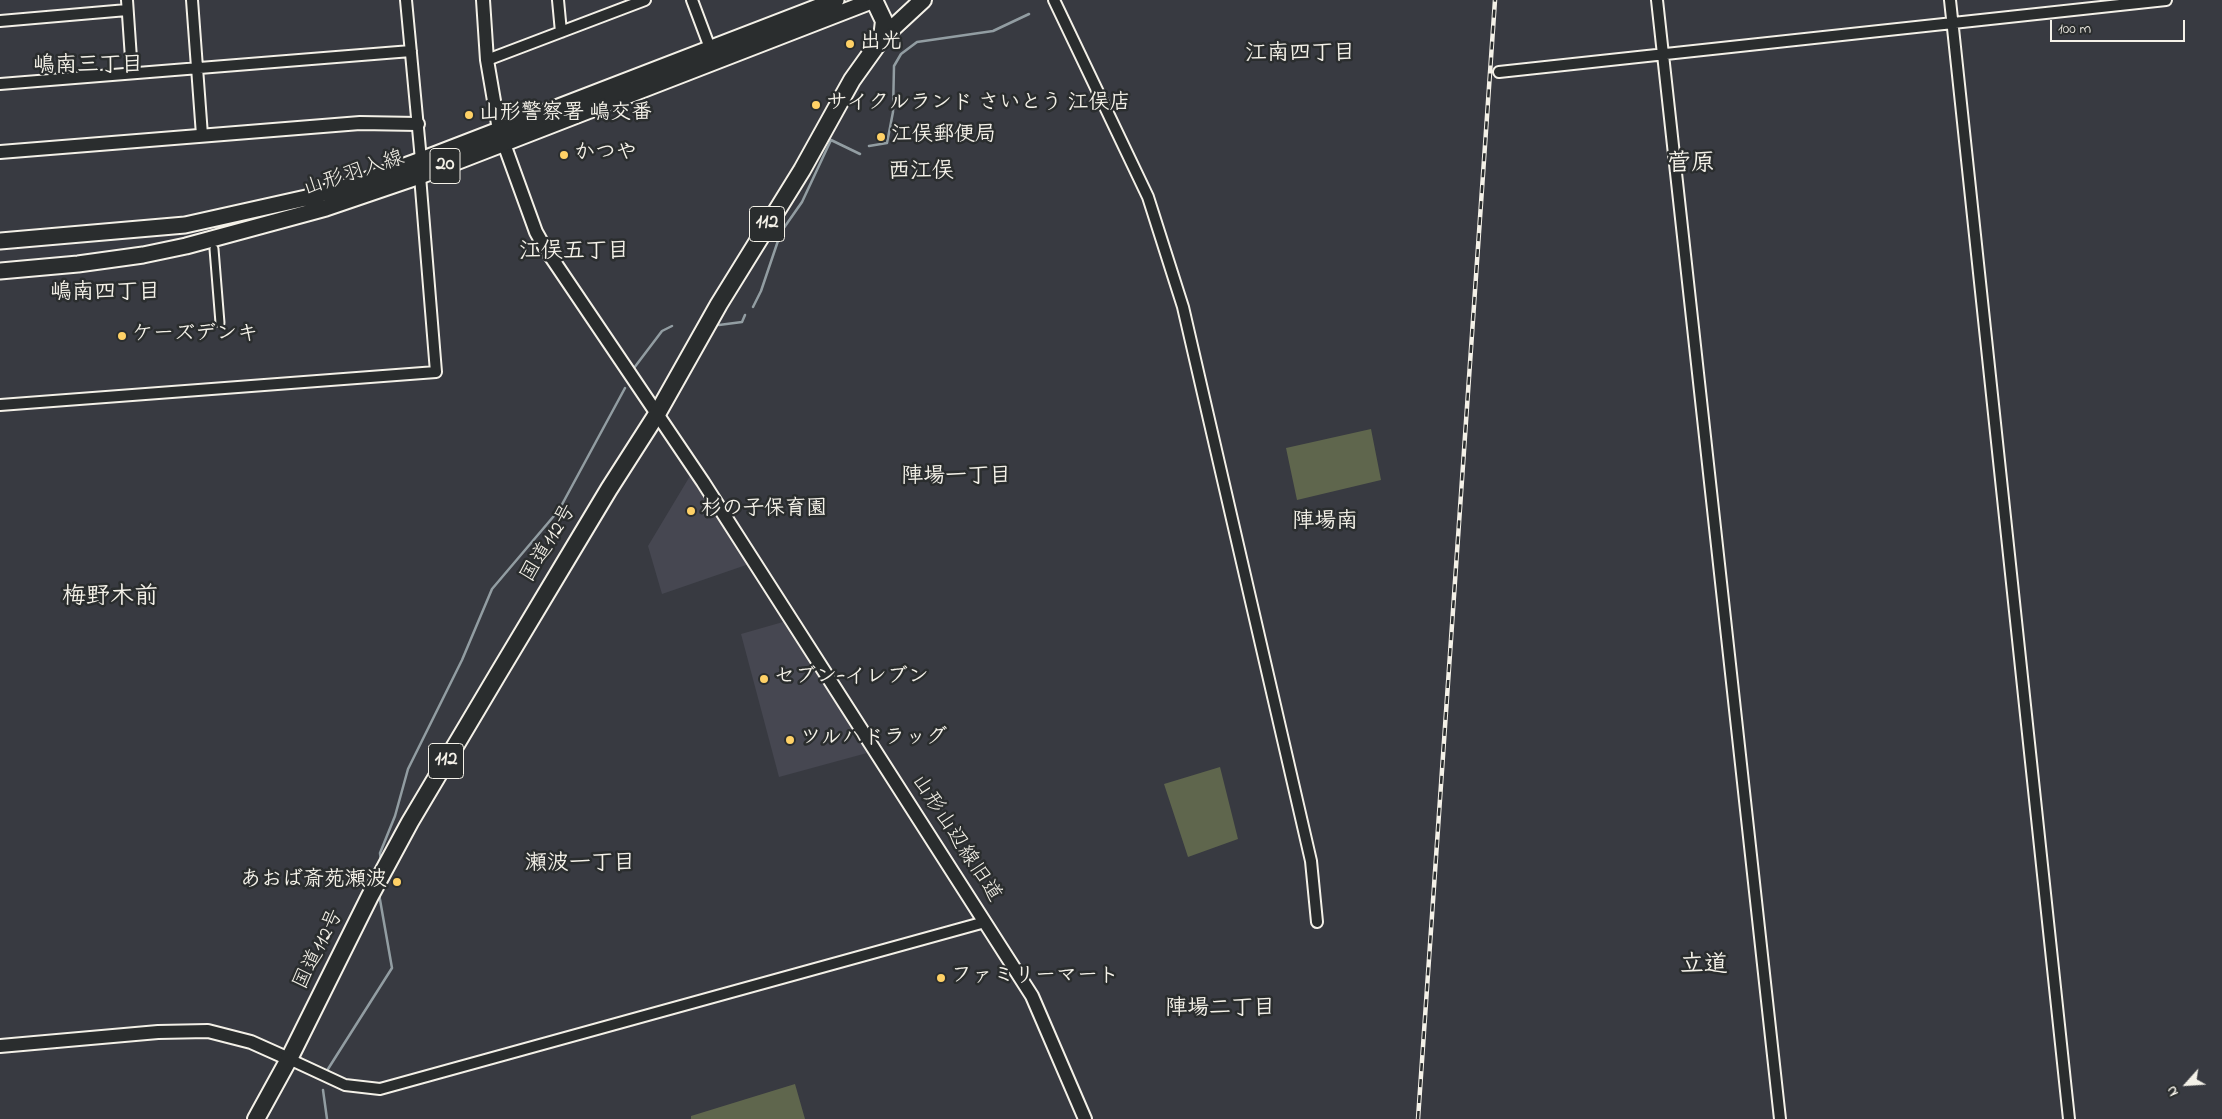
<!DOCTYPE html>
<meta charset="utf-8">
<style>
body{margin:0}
#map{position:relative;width:2222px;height:1119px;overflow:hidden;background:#383a41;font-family:"Indie Flower",sans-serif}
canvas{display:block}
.north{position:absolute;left:2162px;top:1059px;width:50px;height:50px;-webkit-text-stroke:4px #2a2d2e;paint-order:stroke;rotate:244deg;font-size:14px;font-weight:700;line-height:20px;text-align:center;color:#f4f1e8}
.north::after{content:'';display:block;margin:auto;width:18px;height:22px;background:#f4f1e8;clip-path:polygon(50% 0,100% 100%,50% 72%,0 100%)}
.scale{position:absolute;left:2050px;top:20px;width:135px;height:22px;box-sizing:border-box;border:2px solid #f4f1e8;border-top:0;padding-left:6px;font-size:15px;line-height:18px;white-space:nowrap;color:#f4f1e8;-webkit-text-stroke:4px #2a2d2e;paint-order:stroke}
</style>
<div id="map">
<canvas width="2222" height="1119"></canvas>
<div class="north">N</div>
<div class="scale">100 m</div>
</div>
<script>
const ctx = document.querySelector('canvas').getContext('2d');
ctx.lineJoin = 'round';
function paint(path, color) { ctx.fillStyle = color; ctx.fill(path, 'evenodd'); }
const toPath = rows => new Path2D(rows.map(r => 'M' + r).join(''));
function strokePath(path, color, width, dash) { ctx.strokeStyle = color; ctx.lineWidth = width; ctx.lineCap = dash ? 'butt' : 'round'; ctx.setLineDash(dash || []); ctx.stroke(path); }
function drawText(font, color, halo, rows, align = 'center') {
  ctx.font = font + ' "Indie Flower","Klee One",sans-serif'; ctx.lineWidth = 5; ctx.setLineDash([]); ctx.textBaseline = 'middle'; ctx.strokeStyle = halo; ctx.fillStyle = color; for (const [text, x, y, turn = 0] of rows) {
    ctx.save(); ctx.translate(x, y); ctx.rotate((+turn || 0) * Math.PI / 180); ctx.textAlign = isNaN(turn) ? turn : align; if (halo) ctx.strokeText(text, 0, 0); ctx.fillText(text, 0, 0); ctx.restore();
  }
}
const built = toPath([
 [690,476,749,564,662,594,648,546],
 [783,622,821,681,867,753,779,777,741,634]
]);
const green = toPath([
 [1371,429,1381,480,1297,500,1286,448],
 [1220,767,1238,839,1188,857,1164,784],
 [795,1084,805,1119,691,1119,691,1116]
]);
const stream = toPath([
 [869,146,887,143,893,112,894,66,901,54,917,42,993,31,1029,14],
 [753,307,761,291,781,232,802,202,831,140,860,154],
 [719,325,742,322,745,315],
 [634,368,662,331,672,326],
 [381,861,380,853,395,816,408,769,462,660,492,589,559,510,625,388],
 [328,1069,392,968,379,894],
 [323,1090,327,1119]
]);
const pedestrian = toPath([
 [214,249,220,323]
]);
const minor = toPath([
 [127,0,132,73],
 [192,0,202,135],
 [406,0,421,160],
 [558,0,561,32],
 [692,0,710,48],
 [1054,0,1148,197,1183,307,1311,861,1317,922],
 [1657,0,1780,1119],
 [1950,0,2069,1119],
 [0,21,127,10],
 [487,60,645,0],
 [1499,72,2166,0],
 [0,84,411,51],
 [0,405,436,372,420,176],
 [289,1059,345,1085,380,1089,985,922]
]);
const tertiary = toPath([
 [483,0,487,60,499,130,536,232,545,248,703,482,1032,996,1085,1119],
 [0,152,360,123,418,124],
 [0,1046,158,1032,208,1031,251,1042,289,1059]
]);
const primary = toPath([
 [0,241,185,225,306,198,356,184,421,160,836,0],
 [0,271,78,264,143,255,186,246,326,208,420,176,874,0]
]);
const trunk = toPath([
 [874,0,884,21,882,38],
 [256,1119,289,1059,370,896,410,822,498,674,609,489,657,414,719,304,802,170,852,80,882,38,923,0]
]);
const rail = toPath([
 [1418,1119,1495,0]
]);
const markers = [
 [850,44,5,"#ffd166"],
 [816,105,5,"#ffd166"],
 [469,115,5,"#ffd166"],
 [881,137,5,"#ffd166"],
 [564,155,5,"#ffd166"],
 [122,336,5,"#ffd166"],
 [691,511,5,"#ffd166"],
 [764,679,5,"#ffd166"],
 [790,740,5,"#ffd166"],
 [397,882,5,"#ffd166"],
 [941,978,5,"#ffd166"]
];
const shields = [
 [445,166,30],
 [767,224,35],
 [446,761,35]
];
const shieldNames = [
 ["20",445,166],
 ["112",767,224],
 ["112",446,761]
];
const poiNames = [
 ["出光",860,44],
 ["サイクルランド さいとう 江俣店",826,105],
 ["山形警察署 嶋交番",479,115],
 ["江俣郵便局",891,137],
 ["かつや",574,155],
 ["ケーズデンキ",132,336],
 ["杉の子保育園",701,511],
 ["セブン-イレブン",774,679],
 ["ツルハドラッグ",800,740],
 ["あおば斎苑瀬波",387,882,"right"],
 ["ファミリーマート",951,978]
];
const streetNames = [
 ["山形羽入線",354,175,-18],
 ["国道112号",550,544,-59],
 ["山形山辺線旧道",955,839,57],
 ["国道112号",320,950,-64]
];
const neighbourhoodNames = [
 ["江南四丁目",1300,55],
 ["嶋南三丁目",88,67],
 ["西江俣",921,173],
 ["江俣五丁目",574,253],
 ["嶋南四丁目",105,294],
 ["陣場一丁目",956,478],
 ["陣場南",1325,523],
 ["瀬波一丁目",580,865],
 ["陣場二丁目",1220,1010]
];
const quarterNames = [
 ["菅原",1691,166],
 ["梅野木前",110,599],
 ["立道",1704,967]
];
paint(built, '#464751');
paint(green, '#5f664d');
strokePath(stream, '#929da2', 2.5);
strokePath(pedestrian, '#f4f1e8', 11);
strokePath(minor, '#f4f1e8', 14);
strokePath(tertiary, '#f4f1e8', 16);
strokePath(primary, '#f4f1e8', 19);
strokePath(trunk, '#f4f1e8', 20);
strokePath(pedestrian, '#2a2d2e', 7);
strokePath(minor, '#2a2d2e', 10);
strokePath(tertiary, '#2a2d2e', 12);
strokePath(primary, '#2a2d2e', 15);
strokePath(trunk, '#2a2d2e', 16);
strokePath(rail, '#f4f1e8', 4.5);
strokePath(rail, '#2a2d2e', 2.5, [8]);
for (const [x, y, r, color] of markers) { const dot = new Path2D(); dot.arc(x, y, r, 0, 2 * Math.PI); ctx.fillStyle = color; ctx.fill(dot); strokePath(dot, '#2a2d2e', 2); }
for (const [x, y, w] of shields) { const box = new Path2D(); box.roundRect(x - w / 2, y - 17.5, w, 35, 4); ctx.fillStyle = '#2a2d2e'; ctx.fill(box); strokePath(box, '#f4f1e8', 1); }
drawText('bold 20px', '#f4f1e8', null, shieldNames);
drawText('bold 21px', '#f4f1e8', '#2a2d2e', poiNames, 'left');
drawText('21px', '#f4f1e8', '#2a2d2e', streetNames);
drawText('bold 22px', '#f4f1e8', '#2a2d2e', neighbourhoodNames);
drawText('bold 24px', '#f4f1e8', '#2a2d2e', quarterNames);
</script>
